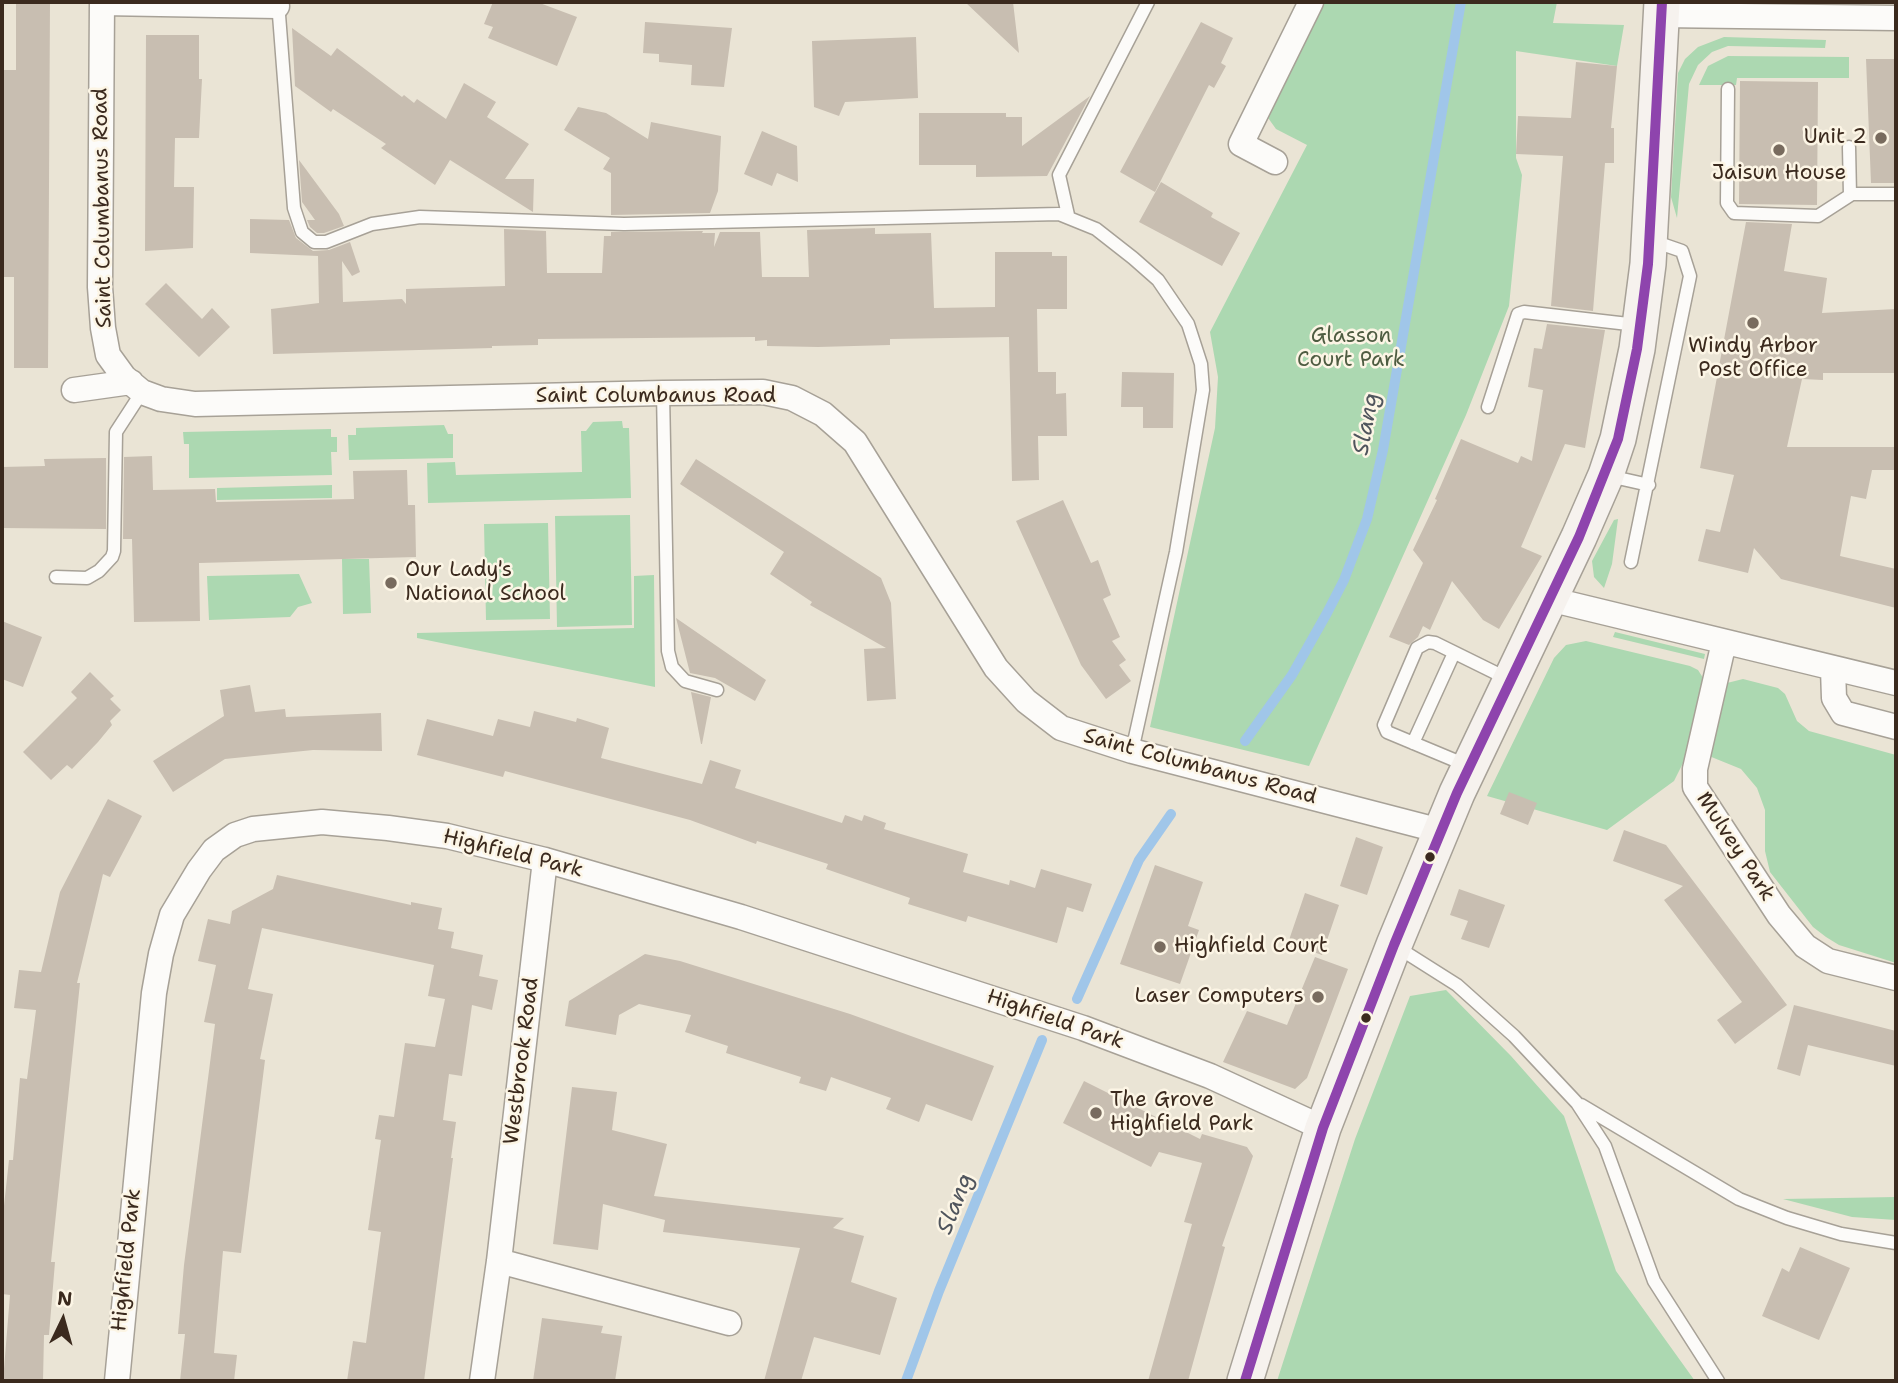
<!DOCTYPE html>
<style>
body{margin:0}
#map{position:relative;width:1898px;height:1383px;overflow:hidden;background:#eae4d5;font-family:"Shantell Sans",sans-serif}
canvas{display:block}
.frame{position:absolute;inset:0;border:4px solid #3b2a1e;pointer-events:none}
.north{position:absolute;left:28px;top:1285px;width:70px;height:70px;-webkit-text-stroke:5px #fcf5e5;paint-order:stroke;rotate:5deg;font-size:19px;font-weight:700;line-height:28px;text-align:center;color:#3b2a1e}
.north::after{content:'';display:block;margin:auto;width:24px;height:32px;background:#3b2a1e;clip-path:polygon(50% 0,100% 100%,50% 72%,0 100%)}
</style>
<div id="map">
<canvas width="1898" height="1383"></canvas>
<div class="frame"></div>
<div class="north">N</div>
</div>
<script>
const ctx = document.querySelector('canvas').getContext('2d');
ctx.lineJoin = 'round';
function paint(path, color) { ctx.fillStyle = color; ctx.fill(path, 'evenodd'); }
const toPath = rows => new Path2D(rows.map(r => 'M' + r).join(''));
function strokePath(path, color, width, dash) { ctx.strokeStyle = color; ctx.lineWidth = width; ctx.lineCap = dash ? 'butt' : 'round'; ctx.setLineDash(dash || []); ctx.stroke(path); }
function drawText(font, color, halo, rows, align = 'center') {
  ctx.font = font + ' "Shantell Sans",sans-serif'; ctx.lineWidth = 5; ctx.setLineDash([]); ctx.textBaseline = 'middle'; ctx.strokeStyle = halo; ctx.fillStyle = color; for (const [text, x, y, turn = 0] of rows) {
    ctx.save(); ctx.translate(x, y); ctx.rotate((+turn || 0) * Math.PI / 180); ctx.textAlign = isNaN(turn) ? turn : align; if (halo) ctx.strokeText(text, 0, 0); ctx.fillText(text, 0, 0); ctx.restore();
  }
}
const green = toPath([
 [1322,2,1557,2,1553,23,1624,25,1617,66,1516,51,1516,158,1522,175,1509,306,1466,415,1309,766,1150,727,1215,428,1218,377,1210,332,1307,145,1276,129,1266,115],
 [1724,37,1826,40,1825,48,1728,46,1712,52,1698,65,1689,84,1677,218,1671,197,1678,73,1685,59,1698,47],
 [1728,56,1849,57,1849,78,1737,78,1736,85,1699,85,1708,66],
 [622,421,623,428,629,428,631,498,428,503,427,463,455,462,456,475,582,472,581,431,586,431,593,422],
 [444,425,448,434,453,434,453,458,349,460,348,435,356,435,356,428],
 [331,429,331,437,337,437,337,452,331,452,332,475,189,478,189,444,184,444,183,432],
 [332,485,332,498,217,500,217,488],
 [630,515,632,625,557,627,555,516],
 [1618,519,1612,564,1604,588,1594,577,1592,561,1614,520],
 [548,523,550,619,486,620,484,524],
 [342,559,369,559,371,613,343,614],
 [299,574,312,603,298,607,290,617,209,620,207,576],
 [654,575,655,687,417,638,417,633,634,628,634,576],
 [1615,632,1705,654,1704,659,1613,637],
 [1586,641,1690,666,1698,670,1705,681,1689,751,1674,781,1607,830,1487,796,1554,658,1566,645],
 [1743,679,1778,688,1785,694,1797,721,1809,731,1896,755,1896,963,1839,945,1826,937,1813,927,1770,872,1765,851,1765,810,1757,788,1741,769,1709,756,1727,683],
 [1446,990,1511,1056,1564,1116,1616,1271,1695,1381,1277,1381,1355,1139,1410,996],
 [1896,1197,1896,1220,1852,1217,1783,1199]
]);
const stream = toPath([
 [1245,741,1292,675,1327,613,1344,580,1367,519,1383,450,1461,2],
 [1077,999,1139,860,1171,814],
 [906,1381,939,1291,1042,1040]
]);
const building = toPath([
 [16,2,50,2,48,368,14,368,14,277,2,277,2,70,16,70],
 [493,2,537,2,577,17,557,66,488,38,493,27,484,24],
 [965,2,1013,2,1019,53],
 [645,22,732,28,724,87,691,85,692,65,659,62,659,54,643,53],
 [1201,22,1233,38,1221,63,1226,66,1214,88,1209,85,1155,192,1120,172],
 [292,28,331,56,337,48,402,97,404,95,414,103,417,99,446,119,464,83,496,102,487,117,529,144,505,179,534,179,533,212,450,160,435,185,381,148,386,144,333,109,331,112,295,86],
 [146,35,199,35,199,79,202,79,199,138,175,138,174,187,194,187,193,248,145,251],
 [916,37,918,98,845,102,839,116,814,107,812,41],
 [1866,59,1896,59,1896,183,1871,183],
 [1576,62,1617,66,1611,128,1614,128,1614,163,1605,163,1593,311,1551,306,1563,156,1516,154,1518,116,1571,118],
 [1740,81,1818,82,1817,205,1739,204],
 [1090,96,1047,176,976,177,976,165,919,165,919,113,1006,113,1006,117,1022,117,1022,146],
 [578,107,606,113,648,139,651,122,721,136,718,191,710,213,611,215,611,173,603,169,610,158,564,130],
 [762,131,797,146,798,182,777,173,772,186,744,174],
 [299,160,339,214,344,226,324,233,317,233,310,227,307,220,315,220,302,202],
 [1161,182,1213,213,1211,217,1240,233,1222,266,1139,222],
 [250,219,289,220,296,238,313,251,329,250,350,242,360,272,352,276,342,261,343,302,402,299,406,304,406,289,505,286,504,229,546,231,547,273,602,273,604,236,611,236,611,232,703,231,702,233,715,233,714,247,720,232,760,232,762,277,809,277,807,230,875,228,875,234,931,233,934,308,995,307,995,252,1052,252,1052,256,1067,256,1067,309,1037,309,1038,372,1056,372,1056,394,1066,393,1067,436,1038,436,1039,480,1012,481,1009,337,890,339,890,345,818,347,767,346,767,340,755,341,755,337,538,339,538,345,492,346,492,348,273,354,271,309,319,303,318,256,250,253],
 [1746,222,1792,224,1784,271,1827,278,1822,313,1896,309,1896,373,1823,373,1823,380,1802,379,1787,447,1896,447,1896,470,1872,470,1866,499,1851,496,1840,556,1896,569,1896,608,1781,579,1754,548,1748,573,1698,561,1706,529,1720,532,1734,475,1700,468],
 [166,283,202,319,212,308,230,327,199,357,145,304],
 [1547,324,1605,330,1585,448,1565,444,1521,547,1542,556,1499,629,1483,620,1452,581,1430,630,1423,626,1418,637,1409,645,1389,637,1423,563,1413,550,1437,500,1435,499,1461,439,1518,463,1521,456,1532,461,1543,390,1528,387,1534,348,1542,349],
 [1122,372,1174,373,1173,428,1143,428,1143,407,1121,407],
 [152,456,153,490,215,489,216,502,354,499,353,471,407,470,408,505,415,505,416,557,199,563,200,621,134,622,132,539,123,539,124,457],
 [106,458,106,529,2,528,2,467,45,466,44,459],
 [696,459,881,578,891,603,896,699,867,701,864,649,886,648,810,605,812,602,770,574,784,552,680,484],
 [1063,500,1091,563,1098,560,1111,595,1103,599,1120,637,1112,641,1126,660,1119,665,1131,681,1106,699,1081,665,1016,521],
 [676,618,766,680,755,701,715,678,690,673],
 [2,621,42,637,23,687,2,679],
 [90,672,114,696,110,699,121,710,110,721,112,725,98,742,72,769,67,765,51,780,23,752,77,698,71,692],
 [250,685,255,712,285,709,286,717,381,713,382,751,313,750,225,759,173,792,153,761,224,716,220,690],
 [691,692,711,697,702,744,701,744],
 [534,711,576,722,577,718,609,728,601,758,702,784,710,760,741,770,735,788,842,823,845,815,862,821,864,815,886,823,884,829,968,854,963,872,1009,885,1010,880,1035,888,1041,869,1092,884,1083,912,1067,907,1057,943,968,916,966,922,908,904,910,898,826,869,828,864,757,841,756,844,690,820,505,771,503,777,417,755,427,719,493,736,498,719,530,727],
 [1509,792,1537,803,1528,825,1500,814],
 [108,799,142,816,110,877,103,874,77,983,80,983,51,1262,55,1262,49,1335,44,1335,43,1381,3,1381,10,1295,2,1294,2,1224,9,1160,13,1160,20,1078,27,1079,36,1010,14,1008,19,970,41,972,60,892],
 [1624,830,1666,845,1787,1005,1735,1044,1717,1020,1742,1002,1664,900,1683,886,1613,861],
 [1356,837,1383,847,1367,895,1340,886],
 [1155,865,1203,882,1188,926,1199,930,1180,984,1120,964],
 [277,875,411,905,411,902,442,908,438,929,454,932,451,948,483,955,479,976,498,980,492,1010,472,1005,462,1076,449,1074,443,1120,456,1122,451,1158,453,1158,424,1381,347,1381,353,1341,366,1343,381,1232,368,1230,381,1140,375,1139,379,1115,394,1117,405,1043,435,1047,445,999,428,996,434,965,262,928,248,989,273,994,260,1059,265,1060,241,1253,223,1251,214,1353,237,1355,234,1381,180,1381,185,1334,178,1334,184,1265,215,1024,204,1022,216,965,198,961,208,919,230,924,232,911,273,889],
 [1459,889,1505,905,1489,948,1461,939,1468,921,1450,915],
 [1305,893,1339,905,1322,955,1288,943],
 [645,954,680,961,850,1014,994,1066,972,1121,926,1104,919,1122,886,1109,891,1098,831,1077,826,1091,799,1083,801,1077,726,1053,728,1046,685,1032,691,1015,639,1004,619,1015,616,1035,565,1026,569,1001],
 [1315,957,1348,969,1307,1078,1295,1089,1223,1062,1247,1011,1287,1025],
 [1794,1005,1896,1031,1896,1066,1808,1045,1800,1076,1777,1069],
 [1084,1081,1200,1139,1202,1134,1247,1147,1253,1156,1222,1246,1225,1247,1188,1381,1148,1381,1192,1224,1184,1222,1202,1163,1159,1152,1151,1167,1063,1123],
 [572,1087,617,1092,612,1130,667,1144,654,1196,844,1218,833,1228,864,1236,851,1282,897,1298,880,1355,814,1337,801,1381,764,1381,800,1248,663,1232,665,1220,603,1204,598,1250,553,1244],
 [1800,1247,1850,1268,1819,1340,1762,1316,1782,1268,1789,1272],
 [542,1318,603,1326,601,1333,622,1336,615,1381,533,1381]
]);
const lane = toPath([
 [278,2,294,208,302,232,314,242,326,242,372,224,420,217,624,224,1059,214,1096,229,1133,258,1158,280,1188,324,1201,364,1203,390,1176,552,1132,751],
 [1728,89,1727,203,1734,213,1818,216,1852,194,1896,194],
 [1849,147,1850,195],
 [1068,215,1059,175,1148,2],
 [663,393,668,651,672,667,685,681,717,690],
 [1488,407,1518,314,1524,312,1637,325],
 [1609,476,1649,485],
 [1631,562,1690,276,1682,251,1653,241],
 [56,577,87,578,99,571,112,557,114,551,116,432,142,392],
 [1413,743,1454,653],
 [1466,765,1387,732,1384,725,1417,648,1428,642,1435,643,1508,679],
 [1397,947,1457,985,1514,1036,1577,1103,1605,1146,1654,1281,1718,1381],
 [1581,1105,1739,1199,1787,1218,1841,1234,1896,1243]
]);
const street = toPath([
 [102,2,100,287,103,328,108,355,124,377,142,392,161,399,195,404,663,393,763,392,792,398,823,414,855,442,996,668,1026,701,1061,728,1132,751,1441,831],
 [102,3,277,6],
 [1661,15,1896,18],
 [1275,162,1241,144,1311,2],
 [74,390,131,382],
 [1549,599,1896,683],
 [1724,642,1695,769,1695,787,1779,915,1805,946,1828,961,1896,978],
 [1833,669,1834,698,1843,713,1896,727],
 [499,1261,729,1323],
 [117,1381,154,993,161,954,172,915,199,870,214,850,235,835,253,829,322,822,388,828,447,836,545,860,741,917,1083,1028,1210,1076,1323,1128],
 [482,1381,499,1261,545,860]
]);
const secondary = toPath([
 [1245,1381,1323,1128,1394,945,1457,793,1579,537,1606,475,1618,439,1637,349,1648,264,1662,2]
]);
const bus1 = toPath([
 [1245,1381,1323,1128,1394,945,1457,793,1579,537,1618,439,1637,349,1648,264,1662,2]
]);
const markers = [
 [1881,138,7,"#786b5e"],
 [1779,150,7,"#786b5e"],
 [1753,323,7,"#786b5e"],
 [391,583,7,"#786b5e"],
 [1430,857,6,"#3b2a1e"],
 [1160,947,7,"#786b5e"],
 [1318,997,7,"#786b5e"],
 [1366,1018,6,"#3b2a1e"],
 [1096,1113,7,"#786b5e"]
];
const poiNames = [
 ["Unit 2",1867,138,"right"],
 ["Jaisun House",1779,174,"center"],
 ["Windy Arbor",1753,347,"center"],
 ["Post Office",1753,371,"center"],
 ["Our Lady's",405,571],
 ["National School",405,595],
 ["Highfield Court",1174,947],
 ["Laser Computers",1304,997,"right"],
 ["The Grove",1110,1101],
 ["Highfield Park",1110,1125]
];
const streetNames = [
 ["Saint Columbanus Road",103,208,-91],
 ["Saint Columbanus Road",656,397],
 ["Saint Columbanus Road",1200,767,15],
 ["Mulvey Park",1735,847,57],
 ["Highfield Park",513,854,14],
 ["Highfield Park",1055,1020,19],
 ["Westbrook Road",522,1061,-83],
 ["Highfield Park",127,1260,-84]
];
const parkNames = [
 ["Glasson",1351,337],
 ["Court Park",1351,361]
];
const waterNames = [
 ["Slang",1367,424,-79],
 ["Slang",956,1204,-68]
];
paint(green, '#acd8b1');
strokePath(stream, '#a0c6e9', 10);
paint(building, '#c8beb1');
strokePath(lane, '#a7a197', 15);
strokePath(street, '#a7a197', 27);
strokePath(secondary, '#a7a197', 38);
strokePath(lane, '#fcfbf9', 12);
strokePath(street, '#fcfbf9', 24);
strokePath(secondary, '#f6f2ee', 35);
strokePath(bus1, '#8e44ad', 10);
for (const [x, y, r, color] of markers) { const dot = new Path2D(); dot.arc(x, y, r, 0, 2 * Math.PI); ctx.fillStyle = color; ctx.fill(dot); strokePath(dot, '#fcf5e5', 2.5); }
drawText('21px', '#3b2a1e', '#fcf5e5', poiNames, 'left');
drawText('21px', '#3b2a1e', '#fcf5e5', streetNames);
drawText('21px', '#4e5c41', '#fcf5e5', parkNames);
drawText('italic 23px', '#50555d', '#fcf5e5', waterNames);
</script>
